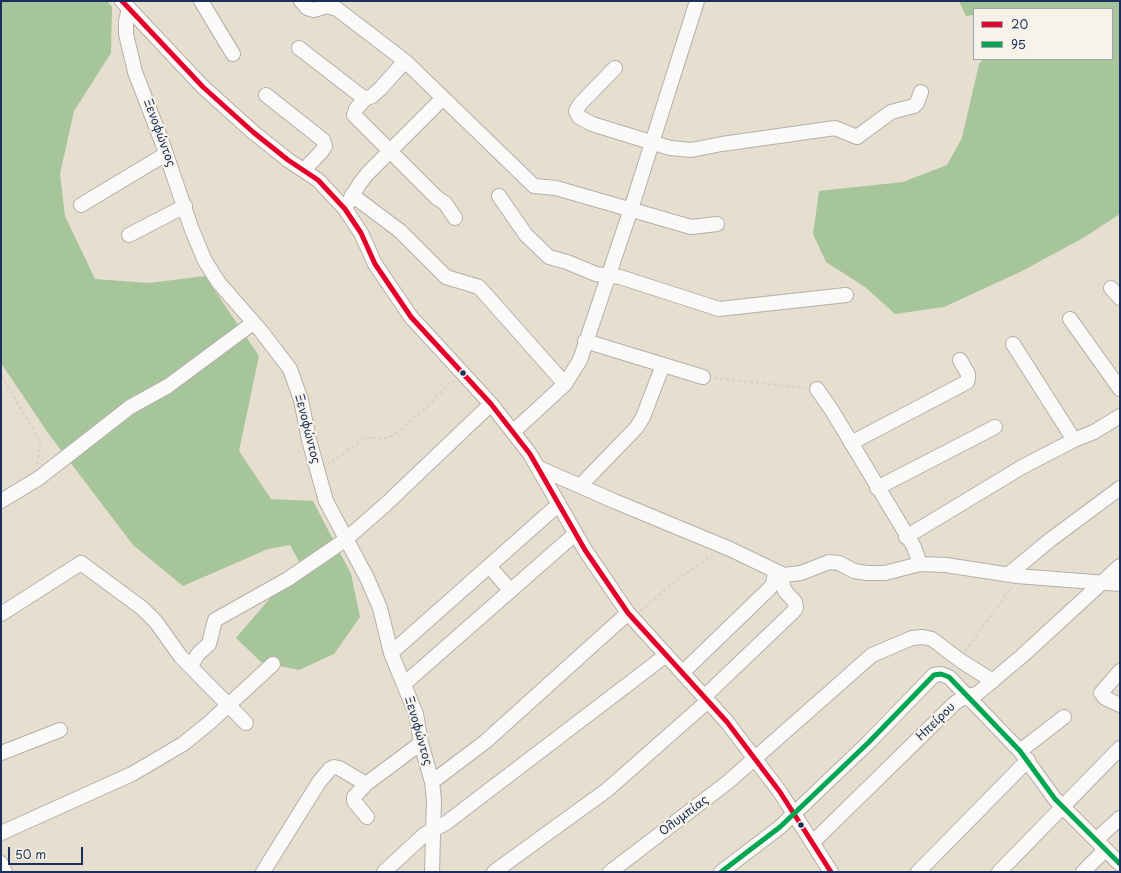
<!DOCTYPE html>
<meta charset="utf-8">
<style>
body{margin:0}
#map{position:relative;width:1121px;height:873px;overflow:hidden;background:#e6dece;font-family:"Playpen Sans",sans-serif}
canvas{display:block}
.frame{position:absolute;inset:0;border:2px solid #1b2f5e;pointer-events:none}
.legend{position:absolute;left:973px;top:8px;width:140px;height:52px;box-sizing:border-box;background:#f7f3e8;border:1px solid #9fa5b1;margin:0;padding:5px 7px;list-style:none;font-size:12px;color:#1b2f5e}
.legend li{display:flex;align-items:center;gap:8px;height:20px}
.legend b{width:20px;border:1px solid #9fa5b1}
.scale{position:absolute;left:8px;top:847px;width:75px;height:18px;box-sizing:border-box;border:2px solid #1b2f5e;border-top:0;padding-left:5px;font-size:12px;line-height:14px;white-space:nowrap;color:#1b2f5e;-webkit-text-stroke:3px #f7f3e8;paint-order:stroke}
</style>
<div id="map">
<canvas width="1121" height="873"></canvas>
<div class="frame"></div>
<ul class="legend">
<li><b style="height:5px;background:#e4002b"></b>20</li>
<li><b style="height:5px;background:#00a651"></b>95</li>
</ul>
<div class="scale">50 m</div>
</div>
<script>
const ctx = document.querySelector('canvas').getContext('2d');
ctx.lineJoin = 'round';
function paint(path, color) { ctx.fillStyle = color; ctx.fill(path, 'evenodd'); }
const toPath = rows => new Path2D(rows.map(r => 'M' + r).join(''));
function strokePath(path, color, width, dash) { ctx.strokeStyle = color; ctx.lineWidth = width; ctx.lineCap = dash ? 'butt' : 'round'; ctx.setLineDash(dash || []); ctx.stroke(path); }
function drawText(font, color, halo, rows, align = 'center') {
  ctx.font = font + ' "Playpen Sans",sans-serif'; ctx.lineWidth = 4; ctx.setLineDash([]); ctx.textBaseline = 'middle'; ctx.strokeStyle = halo; ctx.fillStyle = color; for (const [text, x, y, turn = 0] of rows) {
    ctx.save(); ctx.translate(x, y); ctx.rotate((+turn || 0) * Math.PI / 180); ctx.textAlign = isNaN(turn) ? turn : align; if (halo) ctx.strokeText(text, 0, 0); ctx.fillText(text, 0, 0); ctx.restore();
  }
}
const forest = toPath([
 [1,1,107,1,112,7,111,53,74,111,60,174,65,216,95,279,149,283,205,276,259,356,239,451,271,499,313,501,351,574,360,617,334,654,299,670,261,662,236,638,300,563,290,545,268,549,183,586,133,545,48,433,1,363],
 [959,1,1120,1,1120,214,1083,238,1022,271,944,307,895,314,865,287,826,262,813,234,819,191,903,182,947,165,962,138,979,64,983,59,1112,59,1112,9,974,9,974,15,966,16]
]);
const path = toPath([
 [1,376,35,432,40,445,37,464],
 [714,378,805,388],
 [327,465,365,438,386,438,394,435,427,407,450,383,455,381],
 [640,611,674,582,712,555],
 [965,651,1012,587]
]);
const minor = toPath([
 [122,1,203,87,253,132,288,160,318,180,345,209,361,233,375,264,411,317,491,404,530,454,585,550,628,613,727,722,780,792,831,872],
 [201,1,233,54],
 [301,1,307,8,314,10,327,6,337,9,405,61,534,186,556,188,691,227,717,224],
 [129,8,126,21,126,34,135,72,162,142,192,230,205,261,219,283,261,331,290,369,301,400,309,440,326,501,367,578,380,608,391,653,416,714,421,743,432,782,434,800,432,872],
 [299,48,365,99],
 [405,61,381,88,372,96,365,99,356,109,354,115,437,198,445,203,455,218],
 [615,68,580,104,576,111,579,117,592,124,670,148,691,150,722,144,835,128,857,137,891,112,914,106,917,103,921,92],
 [266,95,323,140,325,146,322,151,304,170],
 [352,195,400,231,446,277,479,287,565,384],
 [499,196,526,235,549,257,567,262,596,274,620,277,719,309,846,295],
 [348,203,360,183,368,173,443,98],
 [81,205,166,154],
 [129,235,185,206],
 [1111,288,1120,298],
 [1070,319,1120,389],
 [585,341,703,377],
 [1013,344,1074,440],
 [817,389,831,409,914,547,920,564],
 [514,431,565,384,580,360,631,209,697,1],
 [851,443,967,382,968,379,968,374,960,360],
 [539,468,614,501,730,549,784,575,801,573,829,562,839,563,854,571,867,573,885,573,920,564,946,565,1017,576,1120,584],
 [580,486,637,427,643,417,663,365],
 [877,488,995,427],
 [1,501,39,478,130,407,168,386,253,323],
 [906,537,1022,467,1074,440,1094,432,1120,416],
 [489,566,510,590],
 [1009,574,1050,540,1120,488],
 [1,614,81,563,142,608,156,622,181,657,246,723],
 [391,653,559,504],
 [191,666,198,654,209,644,215,620,288,579,345,540,385,505,491,404],
 [1120,671,1101,693,1105,698,1120,705],
 [682,673,769,589,773,584,775,572],
 [404,684,575,534],
 [704,697,793,612,796,608,795,602,785,591,782,583,784,575],
 [1020,751,1064,717],
 [1,753,60,730],
 [432,782,485,742,628,613],
 [367,817,354,801,354,797,366,784,421,743],
 [1,833,132,774,183,744,209,723,273,664],
 [1096,840,1120,818],
 [813,842,955,703,961,699,978,693,1022,656,1120,566],
 [1,863,5,872],
 [263,872,319,782,330,769,334,767,339,768,366,784],
 [384,872,425,834,446,823,665,656],
 [494,872,607,790,708,701],
 [610,872,728,782,872,655,912,638,923,637,932,639,961,661,993,681],
 [721,872,780,827,868,743,934,675,941,674,949,677,1020,751,1055,799,1120,864],
 [918,872,1028,760],
 [999,872,1120,748],
 [1083,872,1105,850]
]);
const bus1 = toPath([
 [122,1,203,87,253,132,288,160,318,180,345,209,361,233,375,264,411,317,491,404,530,454,585,550,628,613,727,722,780,792,831,872]
]);
const bus2 = toPath([
 [721,872,780,827,868,743,934,675,941,674,949,677,1020,751,1055,799,1120,864]
]);
const markers = [
 [463,373,3.5,"#1b2f5e"],
 [801,825,3.5,"#1b2f5e"]
];
const streetNames = [
 ["Ξενοφώντος",159,133,70],
 ["Ξενοφώντος",307,429,76],
 ["Ηπείρου",936,722,-44],
 ["Ξενοφώντος",418,731,74],
 ["Ολυμπίας",684,816,-37]
];
paint(forest, '#a6c59b');
strokePath(minor, '#b3b0aa', 16);
strokePath(path, '#d3d2d1', 2, [3, 3]);
strokePath(minor, '#fbfaf8', 14);
strokePath(bus1, '#e4002b', 5);
strokePath(bus2, '#00a651', 5);
for (const [x, y, r, color] of markers) { const dot = new Path2D(); dot.arc(x, y, r, 0, 2 * Math.PI); ctx.fillStyle = color; ctx.fill(dot); strokePath(dot, '#f7f3e8', 1.5); }
drawText('12px', '#1b2f5e', '#f7f3e8', streetNames);
</script>
